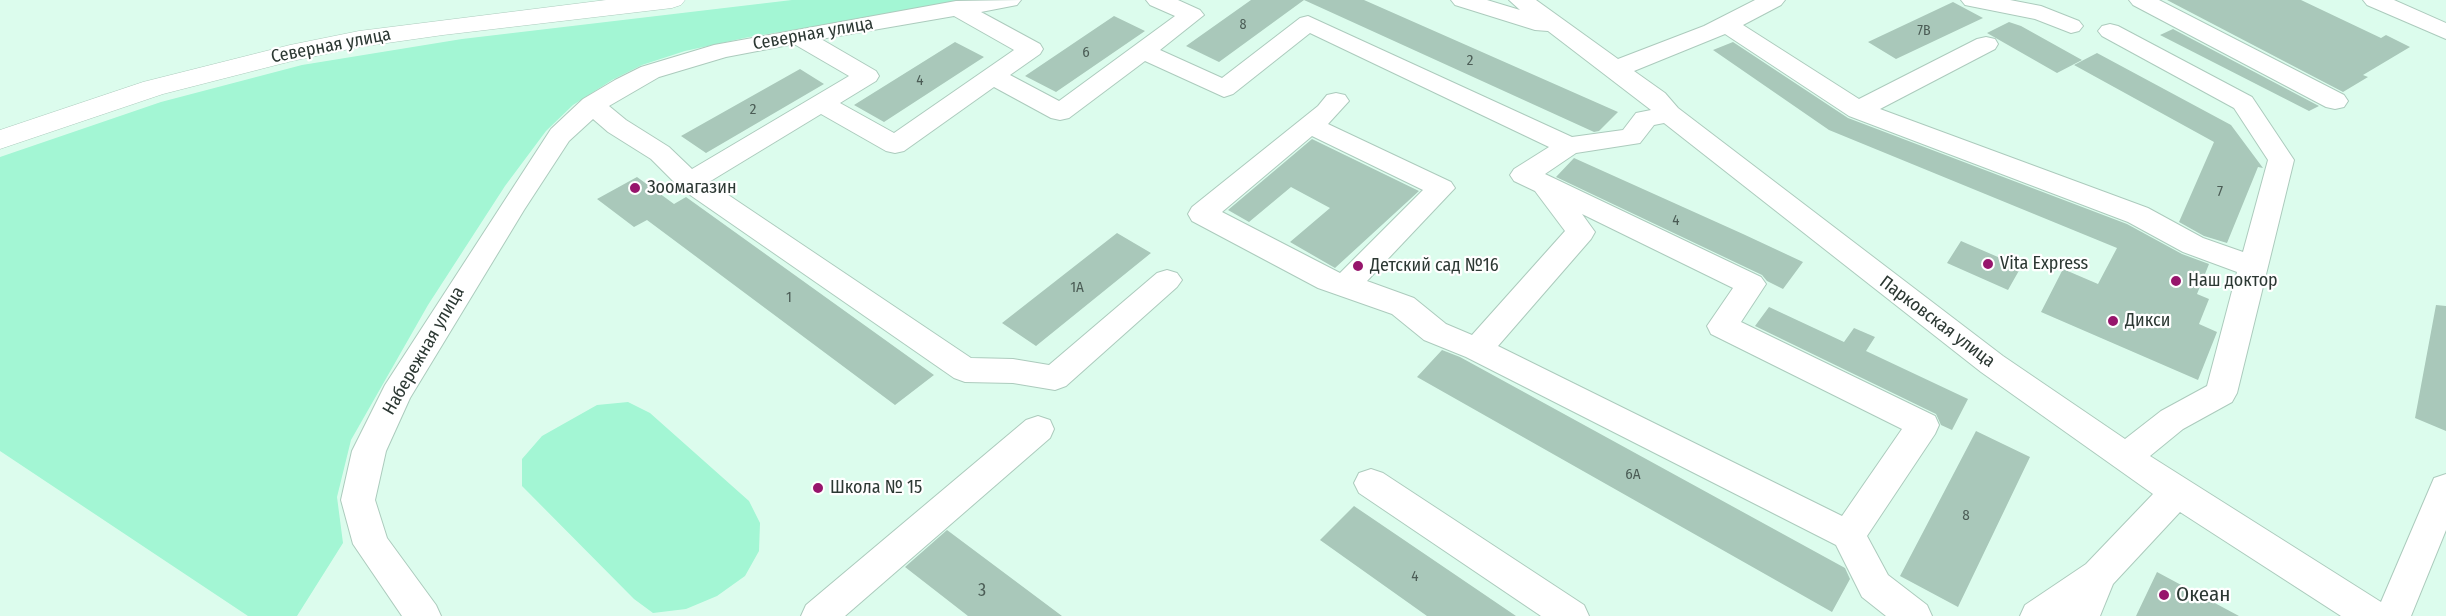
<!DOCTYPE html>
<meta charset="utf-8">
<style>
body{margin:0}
canvas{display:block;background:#dcfced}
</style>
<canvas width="2446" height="616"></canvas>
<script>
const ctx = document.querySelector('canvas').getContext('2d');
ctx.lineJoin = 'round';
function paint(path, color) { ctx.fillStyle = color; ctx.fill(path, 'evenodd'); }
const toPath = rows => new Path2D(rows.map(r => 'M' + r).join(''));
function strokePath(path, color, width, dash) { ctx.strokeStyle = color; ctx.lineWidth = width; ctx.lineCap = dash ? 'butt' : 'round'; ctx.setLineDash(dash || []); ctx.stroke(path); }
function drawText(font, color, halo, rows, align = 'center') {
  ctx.font = font + ' "Fira Sans Condensed",sans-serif'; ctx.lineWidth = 4.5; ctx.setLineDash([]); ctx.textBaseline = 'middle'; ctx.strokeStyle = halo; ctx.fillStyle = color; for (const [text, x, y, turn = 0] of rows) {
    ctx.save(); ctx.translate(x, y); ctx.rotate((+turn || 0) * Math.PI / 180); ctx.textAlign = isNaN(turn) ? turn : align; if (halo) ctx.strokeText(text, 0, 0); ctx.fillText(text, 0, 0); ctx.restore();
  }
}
const green = toPath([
 [792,0,979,0,749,37,685,51,642,65,612,80,573,105,546,131,505,186,428,305,351,440,337,497,343,543,297,616,248,616,0,451,0,157,161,102,302,65,462,39],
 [628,402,650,413,749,501,760,523,759,551,745,576,717,596,686,609,653,613,634,599,522,486,522,459,542,436,597,405]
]);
const building = toPath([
 [1251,0,1364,0,1618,112,1599,131,1594,132,1304,0,1219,62,1186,46],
 [2167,0,2301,0,2381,38,2386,35,2410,47,2363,75,2368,77,2343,92],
 [1953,2,1983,18,1896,59,1868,42],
 [1114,16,1145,31,1056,92,1025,76],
 [2009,22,2021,26,2082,60,2057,73,1987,33],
 [2173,29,2319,106,2309,111,2160,35],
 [955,42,984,57,884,122,854,105],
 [1733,42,1848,118,2127,224,2182,254,2209,264,2197,294,2209,299,2199,324,2217,332,2198,380,2041,312,2063,269,2098,284,2117,248,1829,130,1713,50],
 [2097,53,2231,125,2263,168,2258,167,2227,243,2204,236,2179,222,2214,142,2074,65],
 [800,69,824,84,706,153,681,136],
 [1312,139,1419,191,1335,268,1290,242,1330,208,1291,187,1249,222,1228,210],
 [1574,158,1743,234,1803,262,1783,289,1767,281,1762,275,1556,177],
 [637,177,674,204,686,197,934,375,895,405,647,220,634,227,597,199],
 [1117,233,1151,253,1036,346,1002,323],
 [1961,241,2021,267,2008,290,1947,263],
 [2436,305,2446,306,2446,431,2415,418],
 [1769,307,1844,342,1854,328,1875,337,1866,351,1968,399,1952,430,1941,425,1936,414,1755,326],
 [1442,350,1460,357,1845,568,1850,579,1832,612,1417,377],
 [1976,431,2030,457,1958,607,1900,576],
 [1354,506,1516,616,1427,616,1320,540],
 [947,530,1062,616,968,616,905,567],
 [2157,572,2239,616,2136,616]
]);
const minor = toPath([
 [1021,0,1017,5,981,12,1040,44,1043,49,1040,54,1010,75,1059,101,1175,16,1150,5,1146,0,1178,0,1200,10,1204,15,1160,50,1222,78,1300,18,1308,16,1572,137,1623,130,1636,113,1651,110,1548,31,1535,30,1455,5,1451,0,1487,0,1520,10,1509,0,1536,0,1618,59,1704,26,1755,0,1785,0,1781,5,1743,25,1859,99,1977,39,1986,37,1995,39,1998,44,1995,49,1880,109,2148,208,2203,238,2243,252,2268,160,2234,108,2102,36,2098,31,2102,26,2110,24,2118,26,2252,97,2294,160,2237,393,2232,402,2183,429,2150,456,2381,602,2434,478,2446,474,2446,530,2411,616,2341,616,2180,512,2113,584,2100,616,2020,616,2025,605,2086,564,2153,494,1981,372,1664,123,1654,125,1640,143,1576,153,1545,174,1761,277,1766,284,1741,322,1935,416,1939,425,1935,434,1867,536,1888,575,1927,605,1932,616,1886,616,1862,597,1836,545,1466,357,1424,340,1392,314,1318,288,1192,221,1188,214,1192,207,1318,106,1327,95,1336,93,1345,95,1349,101,1328,124,1451,182,1455,188,1367,281,1414,298,1446,324,1472,335,1565,231,1535,191,1514,181,1510,175,1514,169,1549,147,1310,33,1233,94,1224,97,1145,61,1069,118,1060,120,1051,118,994,87,904,151,895,153,886,151,821,114,709,182,971,358,1013,359,1049,365,1157,273,1167,270,1177,273,1182,280,1177,287,1066,386,1055,390,1013,383,965,382,954,378,680,188,651,159,608,132,593,119,569,141,524,210,410,398,386,451,375,500,387,538,436,605,441,616,402,616,353,544,341,500,352,451,385,385,551,129,583,99,615,80,641,67,714,45,956,1,1021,0],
 [954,16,1014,50,894,133,840,103,876,81,879,76,876,71,821,39,954,16],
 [1725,34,1849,116,2128,222,2183,252,2237,272,2207,386,2161,411,2125,439,2003,356,1678,108,1665,93,1634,71,1725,34],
 [794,44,849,76,692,169,669,147,626,120,609,106,659,77,726,57,794,44],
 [1312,136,1423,190,1340,273,1222,212,1312,136],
 [1582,214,1733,288,1707,326,1711,334,1902,429,1842,516,1498,346,1591,239,1595,232,1582,214],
 [1961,0,2010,0,2041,6,2079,21,2083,26,2079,31,2071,33,2035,19,1965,5,1961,0],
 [2129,0,2159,0,2344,95,2348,101,2344,107,2335,109,2326,107,2133,5,2129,0],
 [2363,0,2394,0,2446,23,2446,39,2367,5,2363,0],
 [1038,416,1050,420,1054,429,1050,438,845,616,801,616,806,605,1026,420,1038,416],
 [1371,469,1383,473,1584,605,1589,616,1541,616,1359,493,1354,483,1359,473,1371,469]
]);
const major = toPath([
 [606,0,685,0,681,5,672,8,443,35,359,47,292,61,163,94,0,149,0,130,143,82,290,45,359,31,606,0]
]);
const markers = [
 [635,188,6,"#97156c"],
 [1988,264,6,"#97156c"],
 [1358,266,6,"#97156c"],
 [2176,281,6,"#97156c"],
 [2113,321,6,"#97156c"],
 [818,488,6,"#97156c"],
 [2164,595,6,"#97156c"]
];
const farNumbernames = [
 ["8",1243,25],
 ["7В",1924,31]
];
const numberNames = [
 ["6",1086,53],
 ["2",1470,61],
 ["4",920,81],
 ["2",753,110],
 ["7",2220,192],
 ["4",1676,221],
 ["1А",1077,288],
 ["1",789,298],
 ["6А",1633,475],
 ["8",1966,516],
 ["4",1415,577]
];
const streetNames = [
 ["Северная улица",813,34,-10],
 ["Северная улица",331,46,-11],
 ["Парковская улица",1937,322,37],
 ["Набережная улица",424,351,-60]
];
const poiNames = [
 ["Зоомагазин",647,188],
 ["Vita Express",2000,264],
 ["Детский сад №16",1370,266],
 ["Наш доктор",2188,281],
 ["Дикси",2125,321],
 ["Школа № 15",830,488]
];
const nearNumbernames = [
 ["3",982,591]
];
const nearPoinames = [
 ["Океан",2176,595]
];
paint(green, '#a3f6d4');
paint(building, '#a9c8ba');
strokePath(minor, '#accbbd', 2);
strokePath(major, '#accbbd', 1);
paint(minor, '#fff');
paint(major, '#fff');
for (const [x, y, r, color] of markers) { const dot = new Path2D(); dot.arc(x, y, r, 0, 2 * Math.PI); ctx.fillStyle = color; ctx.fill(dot); strokePath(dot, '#fff', 2); }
drawText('14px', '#4b5c55', null, farNumbernames);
drawText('15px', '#4b5c55', null, numberNames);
drawText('18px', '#2c3833', '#fff', streetNames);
drawText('18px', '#2c3833', '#fff', poiNames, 'left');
drawText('18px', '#4b5c55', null, nearNumbernames);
drawText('21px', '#2c3833', '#fff', nearPoinames, 'left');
</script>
